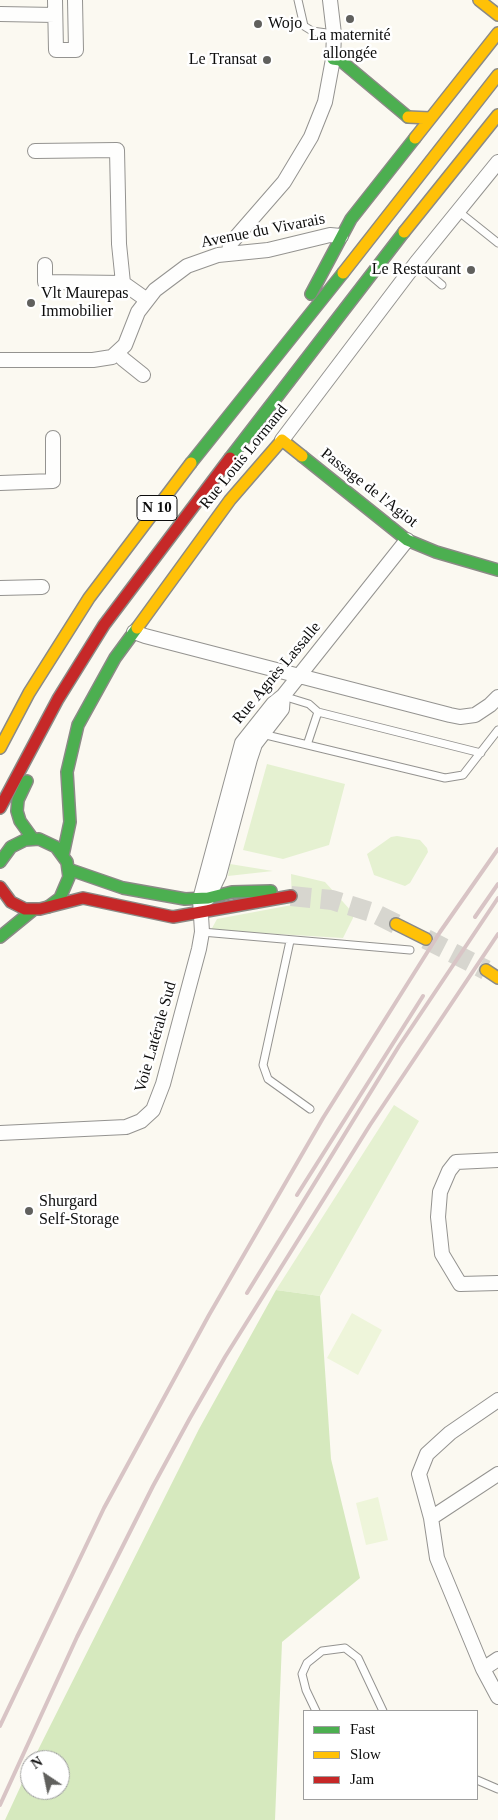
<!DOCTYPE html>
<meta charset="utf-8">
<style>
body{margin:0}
#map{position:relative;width:498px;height:1820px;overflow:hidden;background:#fbf9f1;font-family:Georgia,serif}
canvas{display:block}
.legend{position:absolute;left:303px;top:1710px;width:175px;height:90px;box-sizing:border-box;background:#fff;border:1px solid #9e9e9e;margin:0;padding:6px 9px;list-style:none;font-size:15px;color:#0d0d0d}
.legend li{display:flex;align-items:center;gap:10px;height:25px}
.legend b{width:25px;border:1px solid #9e9e9e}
.north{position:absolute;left:20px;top:1750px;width:50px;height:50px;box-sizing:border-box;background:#fff;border:1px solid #9e9e9e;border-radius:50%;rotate:326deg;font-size:14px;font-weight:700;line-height:20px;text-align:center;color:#0d0d0d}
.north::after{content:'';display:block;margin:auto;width:18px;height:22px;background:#60605d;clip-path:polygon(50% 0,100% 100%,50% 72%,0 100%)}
</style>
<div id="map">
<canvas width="498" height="1820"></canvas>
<ul class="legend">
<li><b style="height:6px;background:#4caf50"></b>Fast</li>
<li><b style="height:6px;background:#ffc107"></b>Slow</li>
<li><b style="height:6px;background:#c62828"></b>Jam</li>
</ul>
<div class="north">N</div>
</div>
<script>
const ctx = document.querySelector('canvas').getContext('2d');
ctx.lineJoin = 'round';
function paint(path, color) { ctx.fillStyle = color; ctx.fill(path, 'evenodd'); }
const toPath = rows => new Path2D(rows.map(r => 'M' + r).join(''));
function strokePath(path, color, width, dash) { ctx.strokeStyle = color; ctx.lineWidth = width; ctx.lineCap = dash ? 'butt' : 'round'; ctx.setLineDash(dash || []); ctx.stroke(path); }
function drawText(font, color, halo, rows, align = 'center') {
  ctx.font = font + ' Georgia,serif'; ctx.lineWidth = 5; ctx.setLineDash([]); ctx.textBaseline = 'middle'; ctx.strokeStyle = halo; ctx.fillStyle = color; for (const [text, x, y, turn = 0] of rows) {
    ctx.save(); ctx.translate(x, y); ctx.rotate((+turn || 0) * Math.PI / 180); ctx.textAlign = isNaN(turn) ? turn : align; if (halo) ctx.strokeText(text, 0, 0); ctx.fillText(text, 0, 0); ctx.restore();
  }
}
const green = toPath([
 [267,764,345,784,329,845,283,859,243,850],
 [397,836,420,840,427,848,428,852,410,883,405,886,374,875,367,854,391,837],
 [230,864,273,871,228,876],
 [291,874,325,882,353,913,353,918,343,938,211,930,217,919,292,905],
 [394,1105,419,1121,320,1296,276,1290]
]);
const forest = toPath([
 [276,1290,320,1296,331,1459,360,1578,282,1642,275,1820,5,1820,30,1766,30,1790,60,1790,60,1760,33,1760,199,1429]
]);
const pitch = toPath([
 [352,1313,382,1330,358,1375,327,1358],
 [378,1497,388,1540,366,1545,356,1503]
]);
const secondaryTunnel = toPath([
 [291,896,332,900,374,913,396,924],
 [426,939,486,970]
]);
const lane = toPath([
 [298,0,304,26,312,31,334,34],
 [458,211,498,243],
 [416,263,442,285],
 [283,696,309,704,318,712,481,753],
 [262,734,445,778,463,775,498,730],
 [307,745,318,712],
 [202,932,410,950],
 [290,941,263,1065,268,1079,310,1109],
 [316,1711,306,1690,302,1674,307,1663,322,1651,345,1648,358,1658,383,1711],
 [477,1780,498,1789]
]);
const street = toPath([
 [55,0,56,50,76,50,75,0],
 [0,14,55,15],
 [35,151,117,150,119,244,123,283,147,300],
 [229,253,230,244,284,182,311,137,325,102,333,59,334,34,330,0],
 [45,265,45,282,123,283],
 [118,353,123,359,143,375],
 [0,360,93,360,112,357,125,345,138,312,155,290,187,266,218,255,268,250,330,235,341,236],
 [282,440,416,263,498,162],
 [0,483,53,481,53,438],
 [0,588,42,587],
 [134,632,145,636,450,715,460,717,475,715,490,705,498,697],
 [208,898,219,875,250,759,255,744,282,709,283,696],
 [0,1133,126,1127,141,1121,153,1110,163,1084,199,949,202,932,200,899,242,743,273,704,283,696,407,540],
 [498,1160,456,1162,449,1171,440,1192,438,1217,442,1254,460,1284,498,1283],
 [498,1400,450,1433,427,1454,419,1474,431,1518,437,1558,483,1669,498,1697],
 [431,1518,498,1474],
 [483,1669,498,1659]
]);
const fast = toPath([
 [333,59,340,60,408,117],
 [311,294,351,219,415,138],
 [302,456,407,540,436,552,498,570],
 [230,458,404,232],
 [191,463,343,273],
 [27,781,18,800,17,811,20,821,33,839],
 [63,855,70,822,67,772,78,725,115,658,137,628],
 [0,862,11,847,25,840,39,839,56,847,67,862,69,877,60,898,48,907],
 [68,869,123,888,185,899,208,898,232,892,271,891],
 [0,937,33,910]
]);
const slow = toPath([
 [479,0,498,15],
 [408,117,430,118],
 [415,138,498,33],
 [404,232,498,115],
 [343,273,498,75],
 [137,628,230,500,282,440,302,456],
 [0,748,29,693,89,598,191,463],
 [396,924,426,939],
 [486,970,498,978]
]);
const jam = toPath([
 [0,808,58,699,104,625,230,458],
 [0,887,11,902,25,909,40,909,83,898,173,917,291,896]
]);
const rail = toPath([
 [475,917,498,884],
 [297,1195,423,996],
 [247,1293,399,1046,498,898],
 [0,1726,104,1508,209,1315,323,1118,440,932,498,849],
 [0,1805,77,1637,153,1486,190,1418,225,1357,370,1125,498,934]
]);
const markers = [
 [350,19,5,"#60605d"],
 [258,24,5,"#60605d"],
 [267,60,5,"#60605d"],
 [471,270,5,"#60605d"],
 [31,303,5,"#60605d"],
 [29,1211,5,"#60605d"]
];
const shields = [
 [157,508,40]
];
const shieldNames = [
 ["N 10",157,508]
];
const poiNames = [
 ["Wojo",268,24],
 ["La maternité",350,36,"center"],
 ["allongée",350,54,"center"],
 ["Le Transat",257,60,"right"],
 ["Le Restaurant",461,270,"right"],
 ["Vlt Maurepas",41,294],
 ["Immobilier",41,312],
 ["Shurgard",39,1202],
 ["Self-Storage",39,1220]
];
const streetNames = [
 ["Avenue du Vivarais",263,231,-11],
 ["Rue Louis Lormand",244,457,-51],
 ["Passage de l'Agiot",369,488,38],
 ["Rue Agnès Lassalle",277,673,-50],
 ["Voie Latérale Sud",156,1037,-74]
];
paint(green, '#e5f1d1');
paint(forest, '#d6e9be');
paint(pitch, '#eef5da');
strokePath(secondaryTunnel, '#d7d6cf', 20, [20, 10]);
strokePath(lane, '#949390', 9);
strokePath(street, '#949390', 16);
strokePath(fast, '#8b8a86', 14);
strokePath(slow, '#8b8a86', 14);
strokePath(jam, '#8b8a86', 14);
strokePath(lane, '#fefefd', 7);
strokePath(street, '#fefefd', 14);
strokePath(fast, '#4caf50', 11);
strokePath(slow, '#ffc107', 11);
strokePath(jam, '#c62828', 11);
strokePath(rail, '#d8c4c5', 4);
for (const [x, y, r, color] of markers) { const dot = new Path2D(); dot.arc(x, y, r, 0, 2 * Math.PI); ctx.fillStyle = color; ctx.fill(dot); strokePath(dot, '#fff', 2); }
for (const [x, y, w] of shields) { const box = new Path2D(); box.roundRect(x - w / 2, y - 12.5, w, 25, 4); ctx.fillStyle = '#fff'; ctx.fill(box); strokePath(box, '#0d0d0d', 1); }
drawText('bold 15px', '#0d0d0d', null, shieldNames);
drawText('16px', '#0d0d0d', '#fff', poiNames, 'left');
drawText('16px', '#0d0d0d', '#fff', streetNames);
</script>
